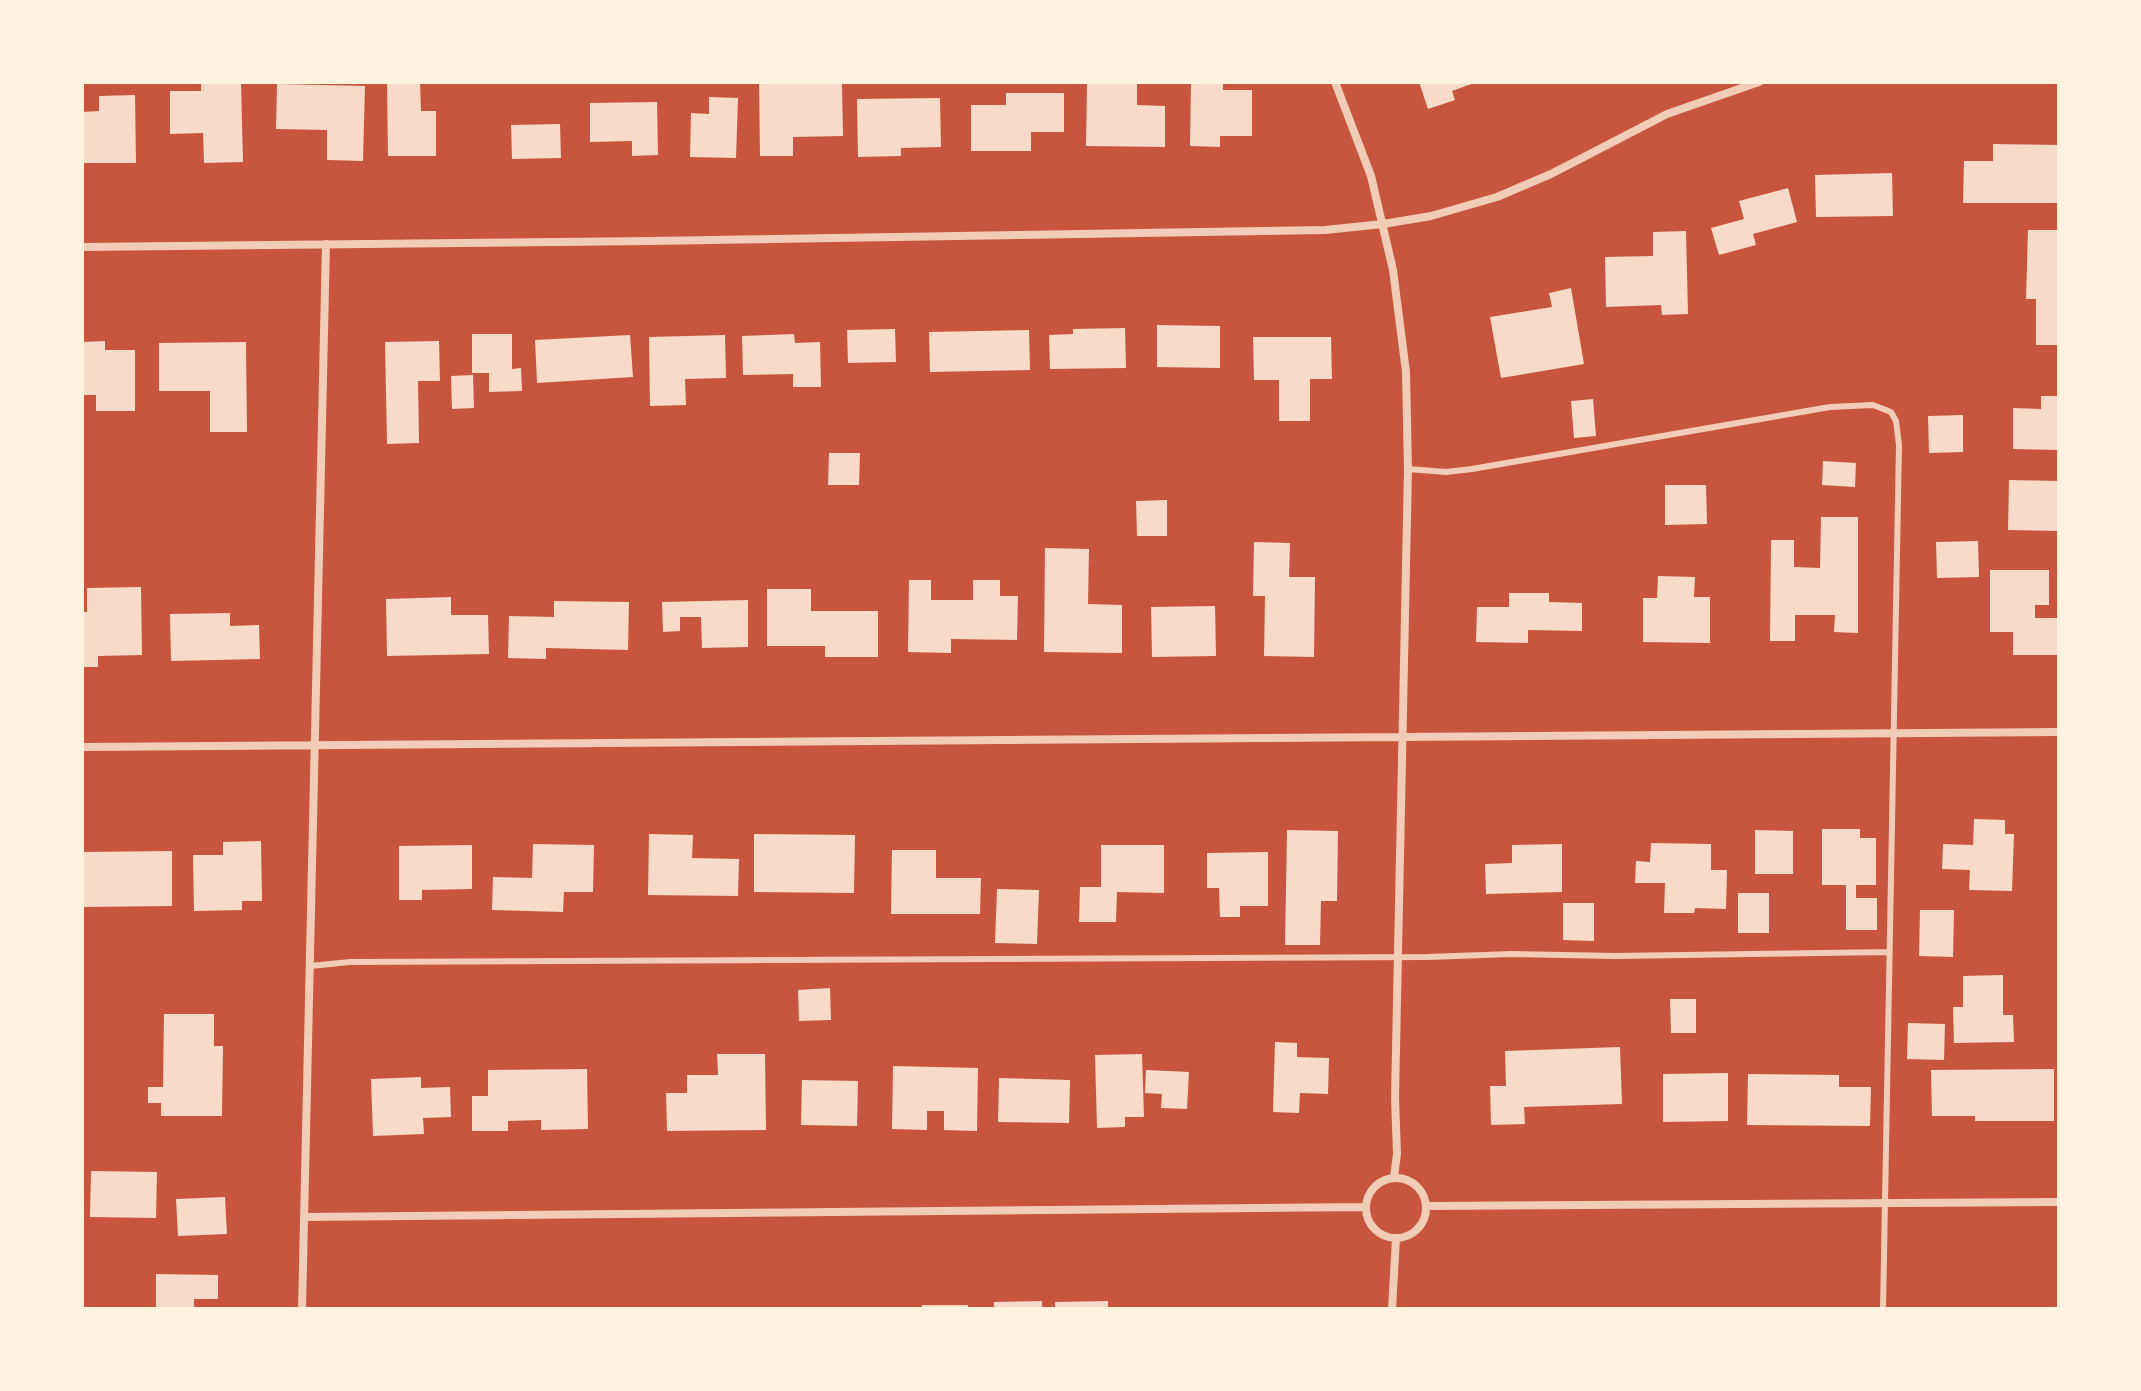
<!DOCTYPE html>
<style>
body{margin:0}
#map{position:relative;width:2141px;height:1391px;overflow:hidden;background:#c8553d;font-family:Manrope,sans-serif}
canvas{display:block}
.frame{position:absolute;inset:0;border:84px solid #fff3e0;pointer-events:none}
</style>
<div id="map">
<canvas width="2141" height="1391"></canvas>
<div class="frame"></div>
</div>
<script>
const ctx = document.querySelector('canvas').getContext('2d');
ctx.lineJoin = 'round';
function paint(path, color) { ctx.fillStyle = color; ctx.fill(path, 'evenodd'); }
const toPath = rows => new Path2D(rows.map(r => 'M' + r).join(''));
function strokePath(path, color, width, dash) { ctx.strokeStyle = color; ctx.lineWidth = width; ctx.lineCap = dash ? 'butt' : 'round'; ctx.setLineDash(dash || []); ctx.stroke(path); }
const building = toPath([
 [201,82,241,82,243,162,204,163,203,133,170,134,170,91,201,91],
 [387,82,420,82,421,111,436,111,436,156,388,156],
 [759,82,842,84,843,136,793,137,793,156,760,156],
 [1087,82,1137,82,1137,105,1165,106,1165,147,1086,146],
 [1191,82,1223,82,1223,90,1252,90,1252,136,1220,136,1220,147,1190,146],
 [1419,82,1477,82,1452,91,1455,100,1428,109],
 [277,84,365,86,363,161,327,160,327,130,276,129],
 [1006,93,1064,93,1064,132,1031,132,1031,151,971,151,971,105,1006,105],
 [135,95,136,163,82,163,82,112,99,111,99,96],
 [709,97,738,98,736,158,690,157,691,113,709,114],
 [940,98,941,147,901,148,901,156,858,157,857,99],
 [657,102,658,155,632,156,632,141,590,142,590,103],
 [560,124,561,158,512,159,511,125],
 [1993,144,2059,145,2059,203,1963,203,1964,161,1993,161],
 [1892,173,1893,216,1816,217,1815,175],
 [1788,188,1797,222,1753,234,1756,245,1719,255,1711,228,1744,219,1739,201],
 [2028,230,2059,230,2059,345,2036,345,2036,299,2026,299],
 [1686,231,1688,314,1662,315,1661,305,1606,307,1605,257,1653,256,1653,232],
 [1571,288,1584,364,1501,378,1490,317,1552,307,1549,293],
 [1157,325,1220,326,1220,368,1157,367],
 [1125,328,1126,368,1050,369,1049,335,1073,334,1073,329],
 [895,329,896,362,848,363,847,330],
 [1029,330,1030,370,930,372,929,332],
 [472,334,512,334,512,369,521,368,522,391,489,392,489,373,472,373],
 [794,334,795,343,820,342,821,387,793,387,793,374,743,375,742,336],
 [630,335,633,377,537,383,535,340],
 [725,335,726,378,685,379,686,405,650,406,649,337],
 [1253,337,1331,337,1332,379,1310,379,1310,421,1279,421,1279,380,1254,380],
 [105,341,105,350,135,350,135,411,96,411,96,395,82,395,82,342],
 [439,341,440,381,418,381,419,443,387,444,385,342],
 [246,342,247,432,210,432,210,391,159,391,159,343],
 [473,375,474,408,452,409,451,376],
 [2041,396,2059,396,2059,450,2013,449,2013,408,2041,409],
 [1593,399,1596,436,1574,438,1571,401],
 [1963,415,1963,452,1929,453,1928,416],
 [829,453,860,453,859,485,828,485],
 [1823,461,1856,463,1855,487,1822,485],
 [2009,480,2059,481,2059,531,2008,530],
 [1665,485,1706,485,1707,524,1665,525],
 [1167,500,1167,536,1137,536,1136,501],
 [1821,517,1858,517,1858,633,1834,632,1835,615,1795,615,1795,641,1770,641,1771,540,1794,540,1794,567,1820,568],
 [1978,541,1979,577,1937,578,1936,542],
 [1254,542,1290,543,1289,577,1315,577,1314,657,1264,656,1265,596,1253,596],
 [1045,548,1089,549,1088,604,1122,605,1122,653,1044,652],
 [1990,570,2049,570,2049,605,2035,605,2035,618,2059,618,2059,655,2013,655,2013,632,1990,632],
 [1658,576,1695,577,1694,597,1710,597,1710,643,1643,642,1643,598,1657,598],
 [909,580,931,580,931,600,973,600,973,580,1000,580,1000,596,1018,596,1017,640,951,639,951,653,908,652],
 [141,587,142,655,98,656,98,667,82,667,82,612,87,612,87,588],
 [767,589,811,589,811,611,878,611,878,657,825,657,825,646,767,646],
 [1509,593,1549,593,1549,602,1582,603,1582,631,1528,630,1528,643,1476,642,1477,607,1509,607],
 [451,597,451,615,488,615,489,654,387,656,386,599],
 [748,600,748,647,702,648,701,617,680,617,680,631,663,632,662,602],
 [554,601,629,602,628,650,546,648,546,659,508,658,509,616,554,617],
 [1215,606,1216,656,1152,657,1151,607],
 [230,613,230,626,259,625,260,659,171,661,170,614],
 [1974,819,2005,820,2005,834,2014,834,2012,891,1969,890,1970,870,1942,869,1943,844,1973,845],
 [1822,829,1860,829,1860,838,1876,838,1876,885,1856,885,1856,898,1877,898,1877,930,1846,930,1846,885,1822,885],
 [1287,830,1338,831,1337,901,1321,901,1320,945,1285,945],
 [1755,830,1793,831,1793,874,1755,874],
 [649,834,693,835,692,858,739,859,738,896,648,895],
 [754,834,855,835,854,893,754,892],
 [261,841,262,901,242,901,242,910,194,911,193,855,223,855,223,842],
 [1651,843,1711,844,1711,870,1727,870,1726,909,1695,908,1694,913,1664,913,1665,883,1635,883,1636,861,1650,862],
 [533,844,594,845,593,892,564,892,563,912,492,910,493,877,532,878],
 [1562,844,1562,892,1486,894,1485,864,1512,863,1512,845],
 [472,845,472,889,422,890,422,900,399,900,399,846],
 [1101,845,1164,845,1164,893,1117,892,1116,922,1079,922,1080,887,1101,887],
 [892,850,936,850,936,878,981,878,980,914,891,914],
 [172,851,172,906,84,907,84,852],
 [1268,852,1268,906,1240,906,1240,917,1220,917,1219,888,1207,888,1207,853],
 [997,889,1039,890,1037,944,995,943],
 [1738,893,1769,893,1769,933,1738,933],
 [1563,903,1594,903,1594,941,1563,940],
 [1920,910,1954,910,1953,957,1919,956],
 [2003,975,2003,1015,2013,1015,2014,1042,1954,1043,1953,1007,1963,1007,1963,976],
 [830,988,831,1020,799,1021,798,990],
 [1670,999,1696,999,1696,1033,1671,1033],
 [164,1014,214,1014,214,1046,223,1046,222,1116,161,1116,161,1103,148,1103,148,1087,163,1087],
 [1908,1023,1945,1024,1944,1060,1907,1059],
 [1275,1042,1297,1043,1297,1057,1329,1058,1328,1094,1300,1093,1299,1113,1273,1112],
 [1620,1047,1622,1104,1524,1107,1525,1124,1491,1125,1490,1086,1506,1086,1505,1051],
 [717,1054,765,1054,766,1130,667,1131,666,1093,687,1093,687,1075,718,1075],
 [1142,1054,1144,1117,1125,1117,1125,1127,1097,1128,1095,1055],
 [893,1066,978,1068,977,1131,944,1130,944,1111,927,1111,927,1130,892,1129],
 [587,1069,588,1129,541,1130,541,1120,508,1121,508,1131,472,1131,472,1096,488,1096,488,1070],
 [2054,1069,2054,1121,1975,1121,1975,1116,1932,1116,1931,1070],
 [1146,1070,1189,1072,1187,1109,1161,1108,1162,1094,1145,1093],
 [1728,1073,1728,1121,1663,1122,1663,1074],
 [1748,1074,1839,1075,1839,1087,1871,1087,1870,1126,1747,1125],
 [421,1077,421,1088,450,1087,451,1117,423,1118,424,1134,373,1136,371,1079],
 [999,1078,1070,1080,1069,1123,998,1122],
 [802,1080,858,1081,857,1126,801,1125],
 [91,1171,157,1172,156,1218,90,1217],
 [225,1197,227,1234,178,1236,176,1199],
 [156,1274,218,1275,218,1299,194,1299,194,1309,156,1309],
 [1042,1301,1042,1309,994,1309,994,1302],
 [1108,1301,1108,1309,1055,1309,1055,1302],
 [922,1305,968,1305,968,1309,922,1309]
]);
const service = toPath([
 [1408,469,1446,472,1472,469,1830,407,1873,405,1891,412,1896,421,1899,445,1883,1309],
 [310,966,350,962,1428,957,1511,954,1615,956,1889,952]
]);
const minor = toPath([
 [1335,82,1371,176,1393,270,1406,372,1408,469,1395,1098,1397,1154,1394,1177],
 [82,247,650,241,1325,230,1383,224,1431,216,1497,197,1551,174,1667,114,1759,82],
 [82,747,2059,732],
 '1366 1208a30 30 0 1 1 60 0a30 30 0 1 1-60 0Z',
 [1427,1206,2059,1202],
 [305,1217,1365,1207],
 [302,1309,326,244],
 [1392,1309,1396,1238]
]);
paint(building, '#f7dbc8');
strokePath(service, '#f1ccb7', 6);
strokePath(minor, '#f1ccb7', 8);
</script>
